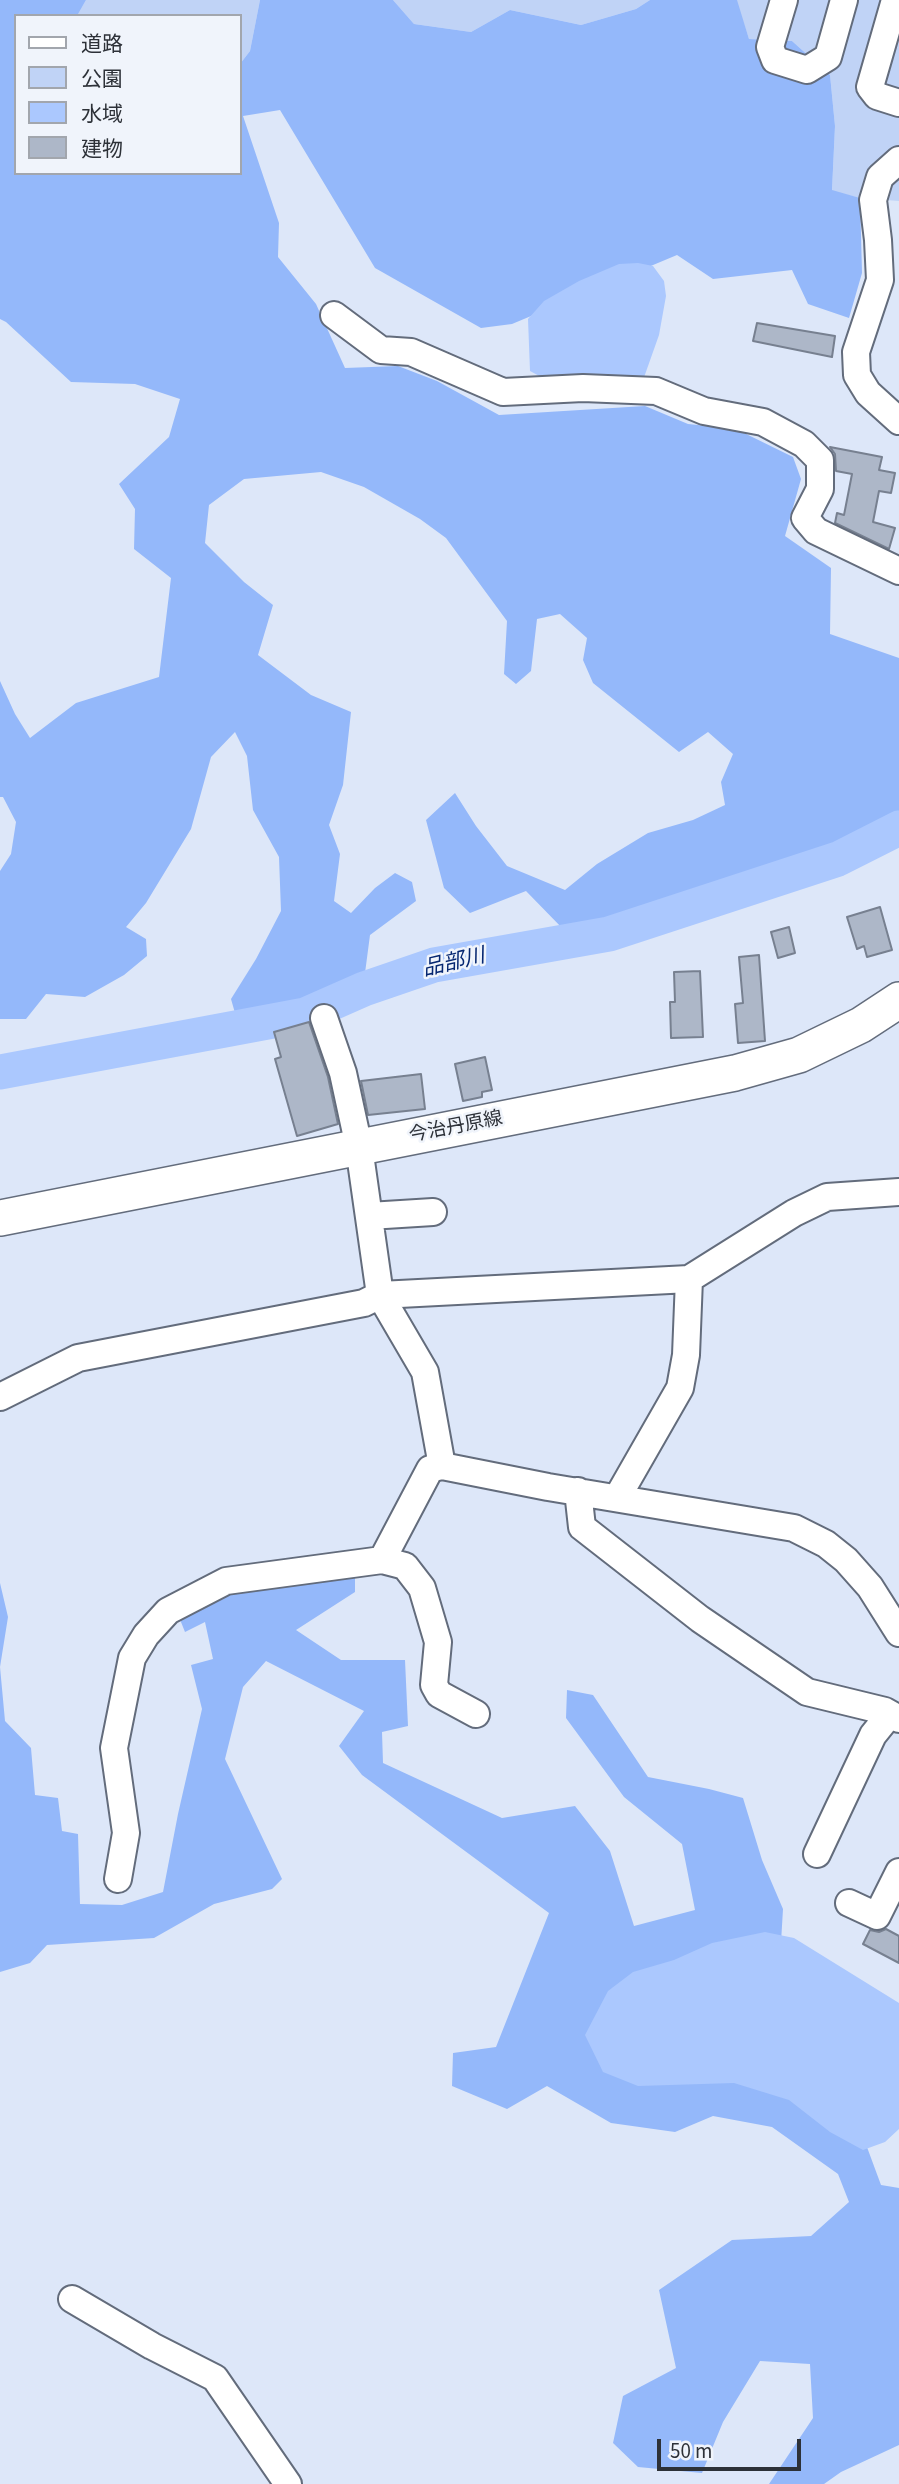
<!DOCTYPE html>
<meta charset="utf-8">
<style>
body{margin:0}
#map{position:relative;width:899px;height:2484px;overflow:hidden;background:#dde7f9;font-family:"Source Sans 3","Noto Sans JP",sans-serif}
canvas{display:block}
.legend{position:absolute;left:14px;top:14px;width:228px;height:161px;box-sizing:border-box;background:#f0f4fb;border:2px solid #a2a6ad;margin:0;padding:9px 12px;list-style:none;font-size:21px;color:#2d3138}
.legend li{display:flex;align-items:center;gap:14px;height:35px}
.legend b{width:35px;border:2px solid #a2a6ad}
.scale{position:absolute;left:657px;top:2439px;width:144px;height:32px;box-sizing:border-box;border:4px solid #2d3138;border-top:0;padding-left:9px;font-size:21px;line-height:24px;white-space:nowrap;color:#2d3138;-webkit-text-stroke:5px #f0f4fb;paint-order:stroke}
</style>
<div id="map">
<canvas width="899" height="2484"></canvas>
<ul class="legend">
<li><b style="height:9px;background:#fff"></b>道路</li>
<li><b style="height:19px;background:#c0d3f6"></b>公園</li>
<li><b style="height:19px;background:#abc8fe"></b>水域</li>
<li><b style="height:19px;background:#adb7c8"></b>建物</li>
</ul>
<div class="scale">50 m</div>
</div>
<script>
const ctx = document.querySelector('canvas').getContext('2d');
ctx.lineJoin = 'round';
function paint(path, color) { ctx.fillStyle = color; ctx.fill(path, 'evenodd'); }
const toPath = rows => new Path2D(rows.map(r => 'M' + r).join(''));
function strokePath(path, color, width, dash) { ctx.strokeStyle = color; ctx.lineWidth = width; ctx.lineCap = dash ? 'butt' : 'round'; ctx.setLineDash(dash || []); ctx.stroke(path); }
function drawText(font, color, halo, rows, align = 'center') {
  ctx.font = font + ' "Source Sans 3","Noto Sans JP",sans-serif'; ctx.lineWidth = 5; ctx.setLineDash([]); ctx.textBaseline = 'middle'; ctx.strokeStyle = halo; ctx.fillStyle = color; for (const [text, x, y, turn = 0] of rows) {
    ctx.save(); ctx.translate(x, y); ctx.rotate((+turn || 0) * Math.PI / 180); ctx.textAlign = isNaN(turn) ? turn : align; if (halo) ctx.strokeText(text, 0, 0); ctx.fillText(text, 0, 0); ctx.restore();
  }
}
const green = toPath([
 [86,0,260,0,250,51,240,64,240,16,77,16],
 [393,0,650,0,636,9,581,25,510,10,471,32,414,24],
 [736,0,899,0,899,201,860,198,832,191,835,126,830,75,792,41,749,39]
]);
const forest = toPath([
 [0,0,86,0,77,16,16,16,16,173,240,173,240,64,250,51,260,0,393,0,414,24,471,32,510,10,581,25,636,9,650,0,737,0,749,39,792,41,830,75,835,126,832,190,860,198,862,273,849,318,808,304,792,270,713,279,677,255,512,324,481,328,375,268,280,110,243,116,279,223,278,257,316,304,345,368,398,366,437,381,499,415,645,406,688,424,736,429,793,457,801,479,785,536,831,568,830,634,899,658,899,819,856,843,610,922,564,930,526,891,470,913,444,888,426,820,455,793,476,826,507,866,565,890,597,864,648,833,693,820,725,805,721,782,733,754,708,732,679,752,593,683,583,660,587,638,560,614,537,619,531,671,516,684,504,674,507,621,446,538,420,519,364,487,321,472,244,479,209,505,205,543,244,582,273,605,258,655,311,695,351,712,343,785,329,825,340,854,334,901,351,913,375,888,395,873,412,882,416,901,370,935,365,973,304,1008,237,1020,231,999,256,959,281,911,279,857,253,810,247,756,235,732,211,757,191,829,146,903,126,927,146,939,147,956,124,975,85,997,46,994,26,1019,0,1019,0,871,11,854,16,822,3,797,0,797,0,681,15,714,30,738,76,703,159,677,171,578,134,549,135,509,119,484,169,437,180,399,135,384,71,382,6,322,0,319],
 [355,1575,355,1592,296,1630,341,1660,405,1660,408,1726,382,1732,383,1763,502,1818,575,1806,610,1851,634,1926,695,1910,682,1844,624,1797,566,1718,567,1690,593,1695,648,1777,709,1789,743,1798,762,1860,783,1909,779,1976,854,2112,881,2185,899,2188,899,2445,841,2472,824,2484,769,2484,813,2418,810,2364,760,2361,723,2422,702,2473,638,2467,613,2443,623,2396,676,2368,659,2290,732,2240,811,2236,849,2202,838,2174,772,2127,713,2116,675,2132,611,2123,547,2086,507,2109,452,2086,453,2053,496,2047,549,1913,362,1775,339,1746,364,1711,266,1661,243,1687,225,1759,282,1879,272,1889,214,1904,154,1938,47,1945,30,1963,0,1972,0,1583,8,1617,0,1667,5,1721,31,1748,35,1795,58,1798,62,1831,78,1834,80,1904,122,1905,163,1892,178,1814,202,1709,191,1665,213,1659,205,1622,185,1632,179,1617,229,1590]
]);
const water = toPath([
 [638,263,653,266,664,281,666,296,659,335,642,383,545,379,530,371,528,319,544,301,579,281,619,264],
 [765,1932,794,1938,899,2003,899,2129,885,2142,863,2150,830,2132,789,2100,734,2083,638,2086,603,2072,585,2035,608,1991,633,1972,674,1960,712,1943]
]);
const river = toPath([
 [0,1072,305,1015,364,989,434,965,609,934,838,859,899,828]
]);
const building = toPath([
 [757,323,835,336,832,357,753,341,757,323],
 [830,447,882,457,879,470,895,473,891,493,879,491,873,522,895,528,889,549,835,523,837,513,844,515,852,474,836,471,835,454,830,447],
 [880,907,892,950,867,957,864,946,857,949,847,917,880,907],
 [789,927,795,953,778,958,771,932,789,927],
 [759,955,765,1041,738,1043,735,1004,743,1003,739,957,759,955],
 [700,971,703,1037,671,1038,670,1002,675,1002,674,972,700,971],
 [309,1022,328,1077,338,1124,297,1136,275,1059,281,1057,274,1032,309,1022],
 [485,1057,492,1090,482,1092,482,1097,463,1101,455,1064,485,1057],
 [421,1074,425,1109,368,1115,361,1081,421,1074],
 [886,1929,899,1936,899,1963,863,1944,870,1930,879,1932,886,1929]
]);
const minor = toPath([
 [784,0,770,47,775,60,807,70,828,57,844,0],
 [895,0,870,87,877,96,899,103],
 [899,160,880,177,873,200,878,240,880,280,856,352,857,375,868,393,899,421],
 [334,315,381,350,411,352,503,392,583,388,656,391,704,411,763,422,804,444,820,460,820,489,805,518,816,531,899,571],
 [324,1018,343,1073,359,1147,380,1295,425,1372,442,1466],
 [369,1216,433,1212],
 [0,1397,78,1358,364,1303,380,1295,689,1279,794,1213,827,1197,899,1192],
 [578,1491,582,1527,700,1619,807,1692,885,1711,899,1719],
 [617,1498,680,1388,686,1355,689,1279],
 [382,1560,405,1566,422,1588,438,1642,434,1685,439,1694,476,1714],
 [817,1854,873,1735,890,1714],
 [118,1879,126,1833,114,1748,132,1658,146,1635,168,1611,226,1581,382,1560,430,1469,442,1466,548,1487,794,1528,826,1544,846,1560,870,1587,899,1633],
 [849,1903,877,1916,899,1872],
 [72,2299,152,2346,215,2378,288,2484]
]);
const major = toPath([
 [0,1218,735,1073,799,1055,861,1025,899,1000]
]);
const streetNames = [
 ["今治丹原線",456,1128,-11]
];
const waterNames = [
 ["品部川",454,964,-13]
];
paint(green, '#c0d3f6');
paint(forest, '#94b8fa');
paint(water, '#abc8fe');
strokePath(river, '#abc8fe', 35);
paint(building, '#adb7c8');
strokePath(building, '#778090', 2);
strokePath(minor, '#636c7c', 30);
strokePath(major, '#636c7c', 38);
strokePath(minor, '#fff', 26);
strokePath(major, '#fff', 35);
drawText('19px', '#2d3138', '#f0f4fb', streetNames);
drawText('italic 21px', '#062771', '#f0f4fb', waterNames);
</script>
